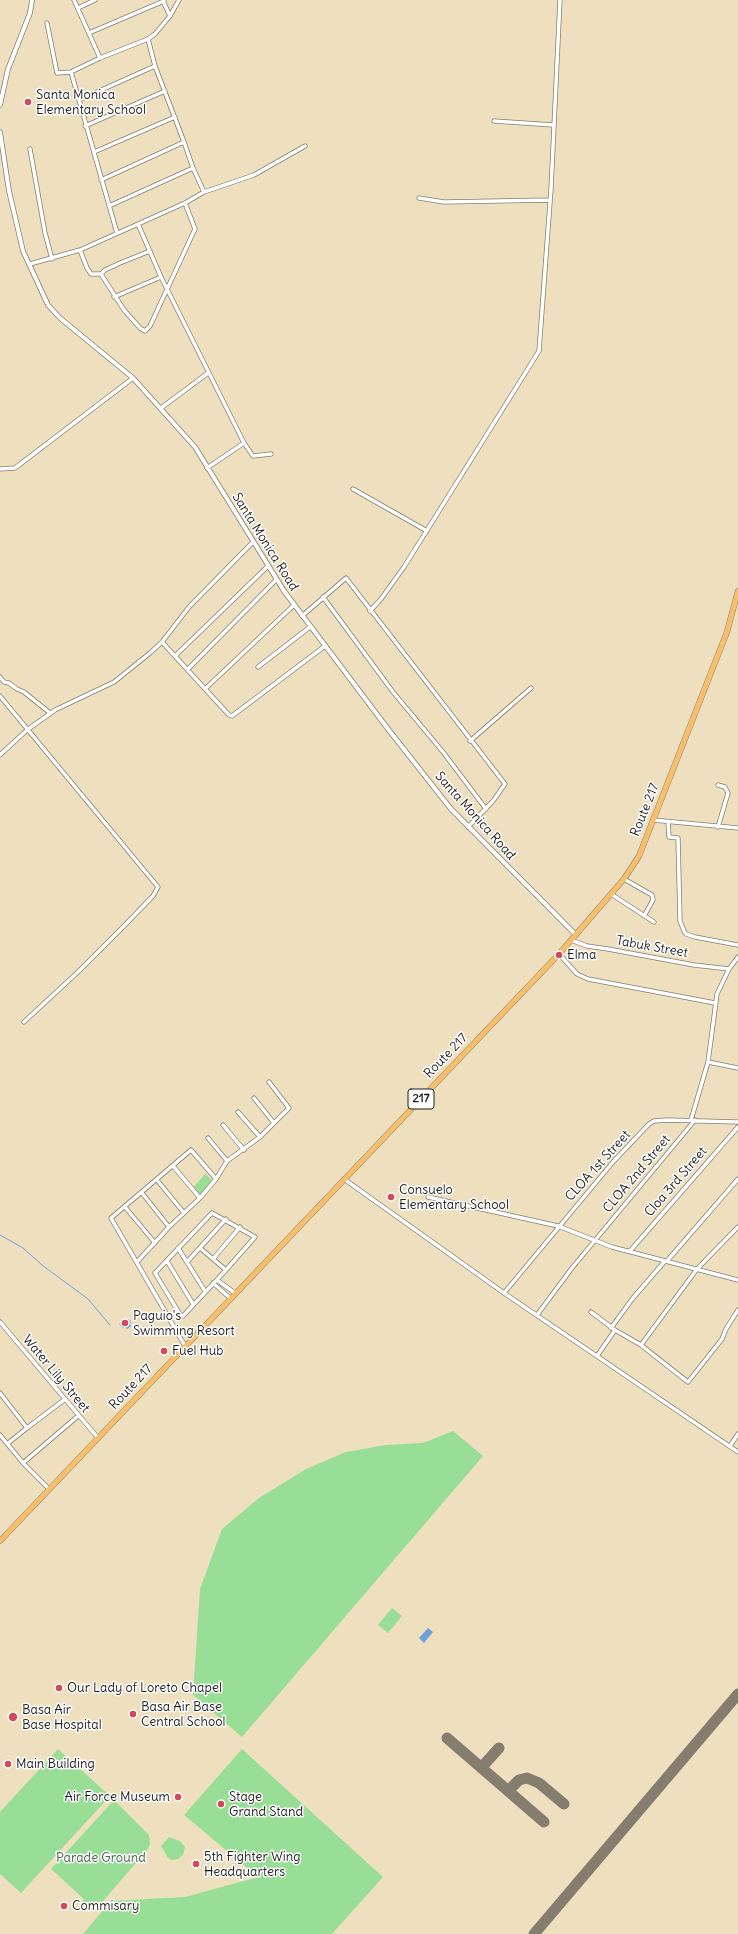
<!DOCTYPE html>
<style>
body{margin:0}
canvas{display:block;background:#eee0bf}
</style>
<canvas width="738" height="1934"></canvas>
<script>
const ctx = document.querySelector('canvas').getContext('2d');
ctx.lineJoin = 'round';
function paint(path, color) { ctx.fillStyle = color; ctx.fill(path, 'evenodd'); }
const toPath = rows => new Path2D(rows.map(r => 'M' + r).join(''));
function strokePath(path, color, width, dash) { ctx.strokeStyle = color; ctx.lineWidth = width; ctx.lineCap = dash ? 'butt' : 'round'; ctx.setLineDash(dash || []); ctx.stroke(path); }
function drawText(font, color, halo, rows, align = 'center') {
  ctx.font = font + ' Delius,sans-serif'; ctx.lineWidth = 3; ctx.setLineDash([]); ctx.textBaseline = 'middle'; ctx.strokeStyle = halo; ctx.fillStyle = color; for (const [text, x, y, turn = 0] of rows) {
    ctx.save(); ctx.translate(x, y); ctx.rotate((+turn || 0) * Math.PI / 180); ctx.textAlign = isNaN(turn) ? turn : align; if (halo) ctx.strokeText(text, 0, 0); ctx.fillText(text, 0, 0); ctx.restore();
  }
}
const green = toPath([
 [205,1174,213,1181,200,1195,193,1188],
 [453,1431,483,1456,242,1737,193,1695,200,1589,222,1529,259,1498,306,1469,346,1452,385,1445,423,1443],
 [392,1608,402,1616,388,1633,378,1625],
 [58,1749,110,1796,21,1893,0,1874,0,1812],
 [242,1749,383,1877,332,1934,83,1934,111,1901,185,1897,258,1877,184,1815],
 [114,1800,149,1835,150,1843,148,1849,97,1908,92,1910,87,1909,81,1903,84,1899,51,1869],
 [169,1837,180,1841,185,1847,183,1855,178,1859,171,1860,168,1858,161,1846]
]);
const water = toPath([
 [128,1319,131,1322,130,1324,131,1326,127,1329,125,1327,123,1328,119,1324],
 [428,1628,433,1632,424,1643,419,1638]
]);
const stream = toPath([
 [0,1235,23,1248,42,1265,88,1299,110,1325]
]);
const taxiway = toPath([
 [447,1738,544,1822],
 [481,1768,499,1748],
 [508,1791,519,1780,527,1778,539,1783,564,1804],
 [534,1934,738,1694]
]);
const minor = toPath([
 [74,0,100,58,148,39,155,66,184,142,193,168,204,192],
 [163,1,170,16],
 [78,8,95,0],
 [47,23,57,73,71,72,100,58],
 [89,33,164,1],
 [148,39,155,34,170,16,179,0],
 [71,72,117,233],
 [79,100,155,66],
 [494,121,553,125],
 [85,126,165,91],
 [30,149,45,233,52,259],
 [94,152,175,117],
 [101,180,184,142],
 [419,198,444,202,550,200],
 [109,206,193,168],
 [138,224,161,277,244,443,253,456,271,454],
 [80,250,87,268,91,274,101,274,124,310,140,328,145,331,150,326,195,229,185,203],
 [30,264,80,250,185,203,204,192,254,175,305,146],
 [101,274,105,270,120,263,150,251],
 [114,297,161,277],
 [161,408,208,373],
 [207,468,244,443],
 [0,469,15,468,133,378],
 [353,489,427,531],
 [323,597,393,692,443,752,486,809],
 [370,611,381,599,404,567,539,351,551,189,560,0],
 [302,616,346,578,505,784,493,801,468,827],
 [162,642,229,715,232,716,325,646],
 [175,656,268,566],
 [258,667,310,627],
 [188,669,276,580],
 [0,677,4,682,9,683,17,689,24,692,50,713],
 [206,688,294,605],
 [0,696,158,887,153,896,123,927,79,971,24,1022],
 [470,741,531,688],
 [0,755,27,730,55,710,114,682,150,653,162,642,189,607,253,542],
 [718,785,725,787,728,793,718,827],
 [653,820,738,828],
 [668,822,669,837,678,838,680,921,684,931,686,934,695,937,738,945],
 [624,879,652,895,653,900,644,916],
 [611,894,654,922],
 [571,940,587,946,608,949,694,965,729,969],
 [559,954,577,974,588,979,715,1003],
 [708,1062,738,1068],
 [254,1098,274,1123],
 [238,1112,260,1137],
 [691,1120,708,1062,717,994,729,969,738,957],
 [223,1125,244,1150],
 [208,1138,227,1161],
 [173,1166,200,1198],
 [344,1179,504,1293,738,1452],
 [157,1180,184,1213],
 [142,1193,169,1227],
 [428,1197,558,1226,612,1247,738,1280],
 [125,1207,155,1243],
 [212,1213,255,1237,226,1270,183,1316,181,1316,155,1273,212,1213],
 [178,1248,205,1291],
 [200,1248,226,1270],
 [630,1251,738,1127],
 [213,1259,240,1227],
 [167,1261,193,1304],
 [667,1261,738,1179],
 [137,1262,169,1227,200,1198,216,1179,227,1161,260,1137,289,1108,269,1082],
 [187,1262,226,1219],
 [217,1280,235,1293],
 [213,1283,230,1298],
 [504,1293,613,1162,649,1124,654,1121,667,1120,738,1122],
 [591,1312,615,1330,597,1356],
 [537,1315,572,1268,695,1120],
 [0,1322,98,1438],
 [611,1328,633,1298,665,1261],
 [615,1330,641,1345,688,1382,722,1339,726,1329,738,1310],
 [641,1345,697,1269,738,1227],
 [185,1346,111,1218,191,1150,216,1179],
 [0,1393,27,1428,64,1400],
 [0,1435,24,1464,49,1489],
 [7,1444,27,1428],
 [730,1446,738,1434],
 [23,1463,78,1416]
]);
const tertiary = toPath([
 [0,105,8,69,30,13,32,0],
 [0,132,9,191,23,251,48,305,60,318,133,378,195,447,284,591,388,729,451,809,576,935]
]);
const primary = toPath([
 [0,1541,559,954,624,879,639,856,727,632,738,591]
]);
const markers = [
 [28,102,4,"#d1495b"],
 [559,955,4,"#d1495b"],
 [391,1197,4,"#d1495b"],
 [125,1323,4,"#d1495b"],
 [164,1351,4,"#d1495b"],
 [59,1688,4,"#d1495b"],
 [133,1714,4,"#d1495b"],
 [13,1717,5,"#d1495b"],
 [8,1764,4,"#d1495b"],
 [178,1797,4,"#d1495b"],
 [221,1804,4,"#d1495b"],
 [196,1864,4,"#d1495b"],
 [64,1906,4,"#d1495b"]
];
const shields = [
 [421,1099,26]
];
const shieldNames = [
 ["217",421,1099]
];
const poiNames = [
 ["Santa Monica",36,95],
 ["Elementary School",36,110],
 ["Elma",567,955],
 ["Consuelo",399,1190],
 ["Elementary School",399,1205],
 ["Paguio's",133,1316],
 ["Swimming Resort",133,1331],
 ["Fuel Hub",172,1351],
 ["Our Lady of Loreto Chapel",67,1688],
 ["Basa Air Base",141,1707],
 ["Central School",141,1722],
 ["Basa Air",22,1710],
 ["Base Hospital",22,1725],
 ["Main Building",16,1764],
 ["Air Force Museum",170,1797,"right"],
 ["Stage",229,1797],
 ["Grand Stand",229,1812],
 ["5th Fighter Wing",204,1857],
 ["Headquarters",204,1872],
 ["Commisary",72,1906]
];
const streetNames = [
 ["Santa Monica Road",265,542,58],
 ["Route 217",645,810,-68],
 ["Santa Monica Road",475,816,48],
 ["Tabuk Street",652,947,10],
 ["Route 217",446,1056,-46],
 ["CLOA 1st Street",598,1166,-48],
 ["CLOA 2nd Street",637,1174,-50],
 ["Cloa 3rd Street",676,1182,-49],
 ["Water Lily Street",56,1374,50],
 ["Route 217",131,1387,-47]
];
const parkNames = [
 ["Parade Ground",101,1858]
];
paint(green, '#98de97');
paint(water, '#6fa1da');
strokePath(stream, '#6fa1da', 1);
strokePath(taxiway, '#857e6e', 11);
strokePath(minor, '#857e6e', 5);
strokePath(tertiary, '#857e6e', 5.5);
strokePath(primary, '#857e6e', 6);
strokePath(minor, '#fff', 3.5);
strokePath(tertiary, '#fff', 4);
strokePath(primary, '#f7bf6c', 5);
for (const [x, y, r, color] of markers) { const dot = new Path2D(); dot.arc(x, y, r, 0, 2 * Math.PI); ctx.fillStyle = color; ctx.fill(dot); strokePath(dot, '#fff', 1.5); }
for (const [x, y, w] of shields) { const box = new Path2D(); box.roundRect(x - w / 2, y - 10, w, 20, 3); ctx.fillStyle = '#fff'; ctx.fill(box); strokePath(box, '#1c1c1c', 1); }
drawText('bold 12px', '#1c1c1c', null, shieldNames);
drawText('13px', '#1c1c1c', '#fff', poiNames, 'left');
drawText('13px', '#1c1c1c', '#fff', streetNames);
drawText('13px', '#476047', '#fff', parkNames);
</script>
